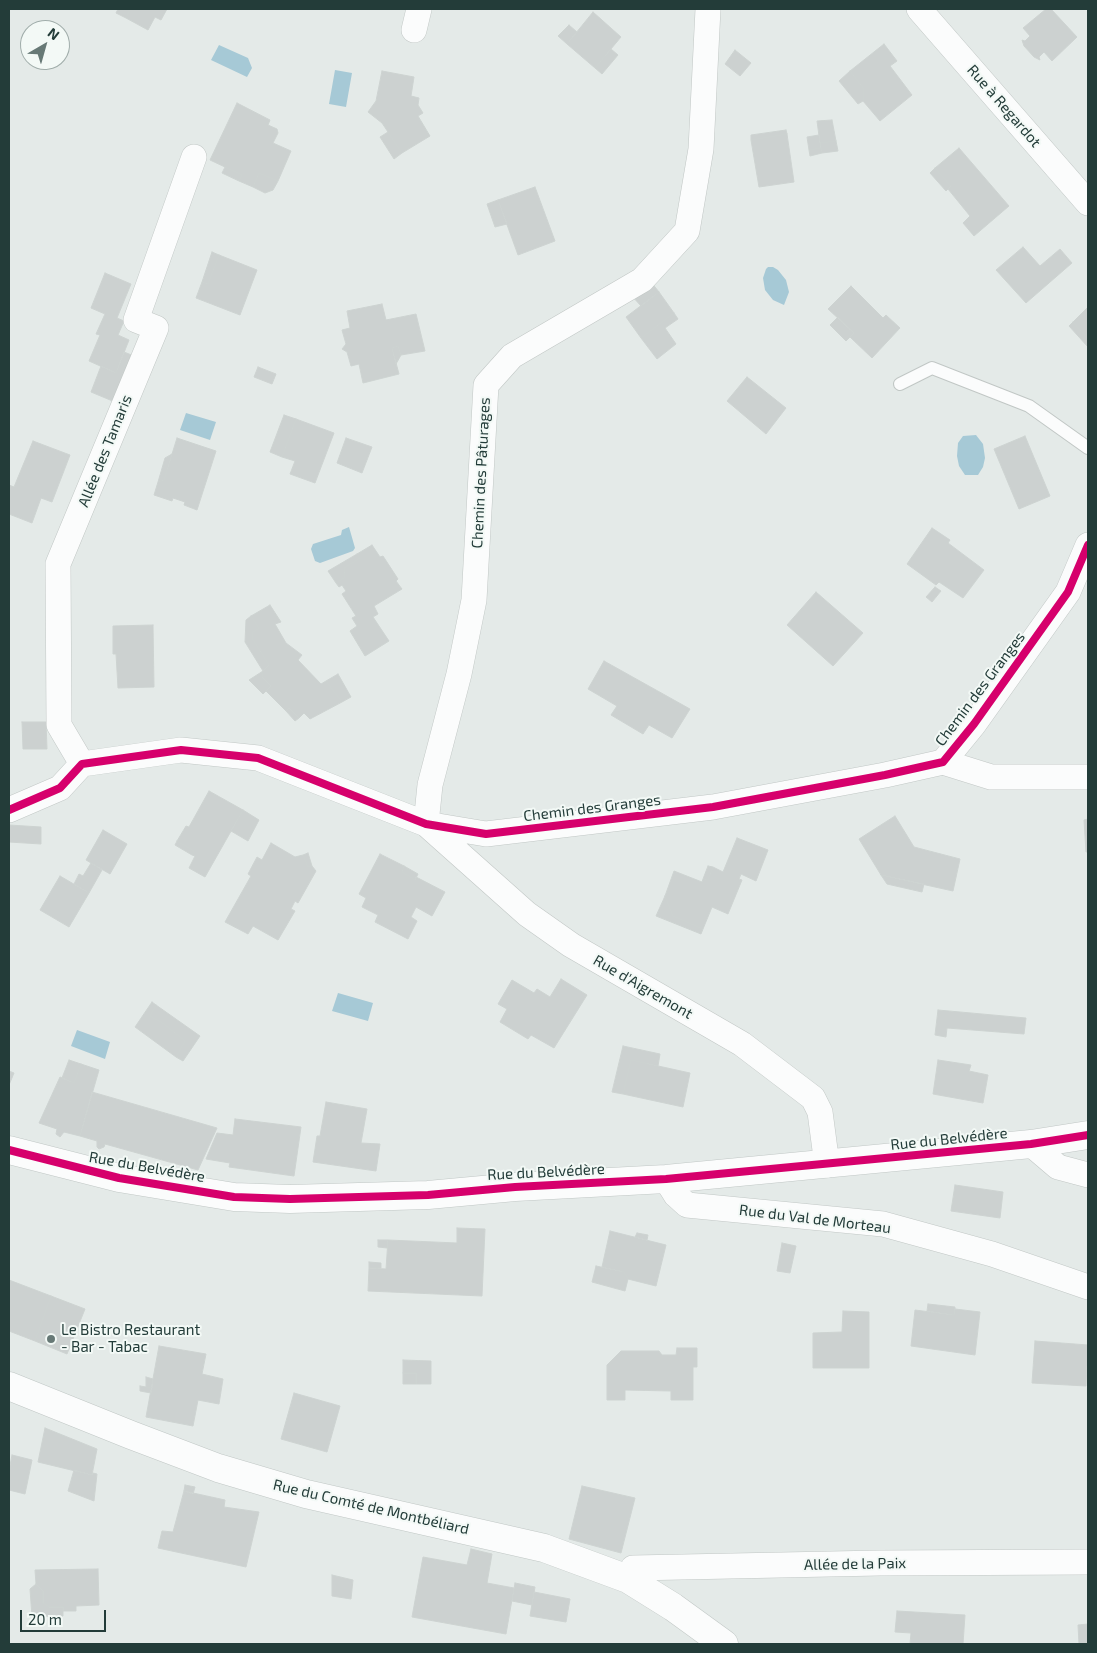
<!DOCTYPE html>
<meta charset="utf-8">
<style>
body{margin:0}
#map{position:relative;width:1097px;height:1653px;overflow:hidden;background:#e4eae8;font-family:"Exo 2",sans-serif}
canvas{display:block}
.frame{position:absolute;inset:0;border:10px solid #233c39;pointer-events:none}
.north{position:absolute;left:20px;top:20px;width:50px;height:50px;box-sizing:border-box;background:#f3f9f6;border:1px solid #a0adaa;border-radius:50%;rotate:38deg;font-size:14px;font-weight:700;line-height:20px;text-align:center;color:#233c39}
.north::after{content:'';display:block;margin:auto;width:18px;height:22px;background:#677976;clip-path:polygon(50% 0,100% 100%,50% 72%,0 100%)}
.scale{position:absolute;left:20px;top:1610px;width:86px;height:22px;box-sizing:border-box;border:2px solid #233c39;border-top:0;padding-left:6px;font-size:15px;line-height:18px;white-space:nowrap;color:#233c39;-webkit-text-stroke:4px #f3f9f6;paint-order:stroke}
</style>
<div id="map">
<canvas width="1097" height="1653"></canvas>
<div class="frame"></div>
<div class="north">N</div>
<div class="scale">20 m</div>
</div>
<script>
const ctx = document.querySelector('canvas').getContext('2d');
ctx.lineJoin = 'round';
function paint(path, color) { ctx.fillStyle = color; ctx.fill(path, 'evenodd'); }
const toPath = rows => new Path2D(rows.map(r => 'M' + r).join(''));
function strokePath(path, color, width, dash) { ctx.strokeStyle = color; ctx.lineWidth = width; ctx.lineCap = dash ? 'butt' : 'round'; ctx.setLineDash(dash || []); ctx.stroke(path); }
function drawText(font, color, halo, rows, align = 'center') {
  ctx.font = font + ' "Exo 2",sans-serif'; ctx.lineWidth = 4; ctx.setLineDash([]); ctx.textBaseline = 'middle'; ctx.strokeStyle = halo; ctx.fillStyle = color; for (const [text, x, y, turn = 0] of rows) {
    ctx.save(); ctx.translate(x, y); ctx.rotate((+turn || 0) * Math.PI / 180); ctx.textAlign = isNaN(turn) ? turn : align; if (halo) ctx.strokeText(text, 0, 0); ctx.fillText(text, 0, 0); ctx.restore();
  }
}
const water = toPath([
 [219,45,248,58,252,68,247,77,211,60],
 [335,70,352,73,346,107,329,104],
 [768,267,773,267,778,270,786,280,789,292,784,305,773,300,765,290,763,278,766,269],
 [186,413,216,422,210,440,180,430],
 [976,435,983,444,985,458,983,467,978,475,965,475,959,466,957,456,958,443,963,436],
 [349,527,355,548,353,551,320,563,315,561,311,549,313,544,341,535,342,530],
 [338,993,373,1003,368,1021,332,1011],
 [77,1030,110,1042,105,1059,71,1046]
]);
const building = toPath([
 [118,9,130,9,126,18,116,13,118,9],
 [130,9,167,9,161,20,155,17,148,30,126,18,130,9],
 [1046,9,1051,9,1077,37,1052,61,1044,52,1039,57,1040,60,1034,57,1024,46,1022,40,1025,41,1030,36,1023,28,1046,9],
 [593,12,621,37,595,68,567,44,593,12],
 [569,25,577,32,567,44,558,36,569,25],
 [884,44,897,61,890,66,912,95,880,121,863,101,864,89,850,71,884,44],
 [611,49,618,55,602,74,595,68,611,49],
 [735,50,751,63,740,76,725,64,735,50],
 [382,71,414,77,411,96,419,98,418,105,423,113,418,116,430,136,402,153,382,123,368,112,376,101,382,71],
 [850,71,864,89,863,101,858,104,839,81,850,71],
 [237,103,270,120,268,125,277,129,278,133,273,143,291,151,278,181,259,173,253,187,239,181,242,175,210,160,237,103],
 [832,120,836,141,820,143,817,121,832,120],
 [786,130,787,134,751,140,751,135,786,130],
 [388,132,402,153,394,159,380,137,388,132],
 [787,134,794,182,759,187,751,140,787,134],
 [819,135,821,148,809,150,807,137,819,135],
 [836,141,838,151,822,153,820,143,836,141],
 [821,148,822,153,810,156,809,150,821,148],
 [959,148,1009,206,974,236,963,223,970,216,948,189,951,186,935,168,959,148],
 [225,167,242,175,239,181,222,173,225,167],
 [935,168,951,186,946,191,930,173,935,168],
 [259,173,278,181,273,190,265,193,253,187,259,173],
 [535,187,555,241,518,255,498,200,535,187],
 [498,200,507,224,495,227,487,204,498,200],
 [1023,247,1040,266,1060,249,1072,263,1026,303,996,270,1023,247],
 [212,252,219,255,208,284,202,282,212,252],
 [219,255,257,270,240,315,196,298,202,282,208,284,219,255],
 [105,273,131,284,117,318,124,321,118,335,129,340,116,373,89,361,100,335,96,334,105,314,91,308,105,273],
 [651,282,659,292,641,306,632,296,651,282],
 [851,286,883,318,886,315,900,328,872,358,850,337,854,333,828,309,851,286],
 [659,292,674,313,641,338,626,317,659,292],
 [382,304,386,320,416,314,425,351,401,355,398,346,392,348,399,374,363,383,359,364,351,366,347,352,342,349,346,344,342,330,350,328,347,311,382,304],
 [1088,307,1088,339,1073,322,1088,307],
 [674,313,678,319,665,328,676,344,657,359,641,338,674,313],
 [838,317,854,333,846,341,830,325,838,317],
 [1073,322,1088,339,1088,347,1069,326,1073,322],
 [398,346,401,355,396,364,392,348,398,346],
 [124,352,134,356,115,402,91,392,101,366,116,373,124,352],
 [258,367,276,374,272,384,254,377,258,367],
 [747,377,786,408,766,434,727,401,747,377],
 [284,415,296,419,282,457,270,452,284,415],
 [296,419,334,433,315,483,290,474,295,461,282,457,296,419],
 [1025,436,1050,496,1019,509,994,449,1025,436],
 [177,438,216,451,197,510,184,505,185,502,173,498,172,501,154,495,158,482,164,480,177,438],
 [346,438,372,447,362,473,337,463,346,438],
 [33,441,70,455,52,502,41,498,32,523,9,514,9,485,14,487,33,441],
 [172,454,164,480,158,482,165,458,172,454],
 [932,528,950,540,948,543,984,570,963,598,939,582,936,585,907,564,932,528],
 [372,545,380,557,383,556,398,579,396,581,402,589,374,606,378,614,373,617,389,641,365,656,350,631,357,626,352,618,356,616,342,594,346,591,342,585,339,587,336,583,345,577,344,568,360,558,357,554,372,545],
 [357,554,360,558,344,568,345,577,336,583,328,571,357,554],
 [935,587,941,591,932,602,926,597,935,587],
 [816,592,863,633,833,666,787,625,816,592],
 [270,605,281,622,275,624,286,643,302,655,298,660,321,684,326,681,342,702,310,719,304,713,299,718,289,708,286,711,266,691,271,686,262,677,263,671,269,665,252,638,253,632,259,628,251,616,270,605],
 [251,616,259,628,253,632,252,638,269,665,263,671,245,642,246,620,251,616],
 [153,625,154,687,118,688,116,654,113,654,113,626,153,625],
 [604,661,690,709,672,738,649,725,643,734,611,715,617,706,588,689,604,661],
 [263,671,262,677,271,686,263,694,249,680,263,671],
 [338,674,351,697,342,702,326,681,338,674],
 [289,708,299,718,295,721,286,711,289,708],
 [22,722,46,722,47,749,23,749,22,722],
 [209,791,243,810,205,877,189,868,195,856,192,855,194,851,177,841,186,826,189,827,209,791],
 [243,810,259,820,248,841,231,831,243,810],
 [895,816,914,847,960,859,953,891,881,875,859,839,895,816],
 [1088,819,1088,852,1086,852,1084,820,1088,819],
 [9,825,41,827,41,844,9,842,9,825],
 [103,830,127,844,110,874,86,860,103,830],
 [737,838,768,850,756,881,741,874,739,879,742,880,728,914,712,907,703,929,673,916,665,896,674,871,702,882,703,879,708,880,713,867,723,872,737,838],
 [177,841,194,851,192,855,175,845,177,841],
 [271,843,295,857,303,855,308,867,312,866,316,871,298,903,295,901,291,909,295,911,278,940,253,926,248,934,225,922,251,876,248,874,257,857,262,860,271,843],
 [308,853,312,866,308,867,303,855,308,853],
 [380,854,404,866,402,872,415,880,416,877,445,892,432,916,416,907,411,917,417,921,408,939,375,922,378,915,362,907,366,898,359,894,380,854],
 [91,863,102,870,89,893,74,884,79,874,83,876,91,863],
 [404,866,418,874,415,880,402,872,404,866],
 [708,866,713,867,708,880,703,879,708,866],
 [881,875,924,884,922,892,887,884,881,875],
 [60,876,89,893,69,927,40,910,60,876],
 [665,896,673,916,703,929,701,934,656,916,665,896],
 [561,979,587,995,554,1048,531,1035,528,1039,500,1022,507,1009,498,1004,512,980,534,993,537,989,550,997,561,979],
 [152,1002,156,1005,150,1016,164,1024,185,1041,176,1057,135,1027,152,1002],
 [156,1005,200,1036,183,1061,176,1057,185,1041,164,1024,150,1016,156,1005],
 [938,1010,1026,1018,1024,1034,947,1028,946,1037,935,1035,938,1010],
 [623,1046,660,1054,658,1066,631,1060,623,1094,612,1092,623,1046],
 [69,1060,81,1064,74,1083,62,1078,69,1060],
 [631,1060,690,1073,683,1107,623,1094,631,1060],
 [938,1060,971,1065,969,1071,988,1075,983,1103,933,1094,938,1060],
 [81,1064,99,1070,80,1136,64,1132,60,1137,56,1134,57,1129,39,1123,60,1077,74,1083,81,1064],
 [9,1071,14,1073,9,1085,9,1071],
 [92,1092,217,1128,198,1170,105,1144,104,1147,99,1149,97,1147,97,1141,80,1136,92,1092],
 [326,1102,367,1109,361,1143,380,1144,376,1171,313,1162,317,1136,320,1136,326,1102],
 [235,1119,301,1127,294,1176,229,1167,230,1163,206,1159,217,1133,233,1135,235,1119],
 [955,1185,1003,1192,1000,1218,951,1211,955,1185],
 [457,1228,485,1229,482,1296,368,1291,369,1268,386,1269,388,1240,457,1243,457,1228],
 [610,1231,666,1245,656,1286,628,1279,624,1272,602,1267,610,1231],
 [637,1233,648,1235,647,1240,635,1237,637,1233],
 [378,1240,388,1240,387,1248,378,1247,378,1240],
 [782,1243,796,1246,790,1273,777,1271,782,1243],
 [369,1262,381,1263,381,1268,369,1268,369,1262],
 [596,1266,624,1272,628,1279,625,1291,592,1282,596,1266],
 [9,1280,51,1296,35,1341,9,1331,9,1280],
 [51,1296,85,1309,67,1354,35,1341,51,1296],
 [928,1304,955,1307,954,1315,927,1311,928,1304],
 [955,1309,980,1312,975,1355,911,1346,915,1310,954,1315,955,1309],
 [843,1311,869,1312,869,1368,813,1368,813,1333,842,1332,843,1311],
 [1035,1341,1088,1345,1086,1386,1032,1383,1035,1341],
 [159,1346,206,1354,202,1374,223,1379,219,1404,198,1400,193,1426,146,1417,159,1346],
 [677,1348,697,1348,697,1367,693,1367,693,1400,671,1400,671,1391,625,1390,625,1400,607,1400,607,1365,621,1351,659,1351,662,1355,676,1355,677,1348],
 [403,1360,431,1361,431,1384,416,1384,416,1373,403,1373,403,1360],
 [403,1373,416,1373,416,1384,403,1384,403,1373],
 [146,1377,153,1379,152,1388,146,1387,146,1377],
 [140,1386,152,1388,151,1393,140,1391,140,1386],
 [294,1393,340,1406,327,1452,281,1439,294,1393],
 [45,1428,97,1449,92,1475,38,1462,45,1428],
 [12,1455,32,1460,25,1494,9,1490,9,1471,12,1455],
 [74,1470,92,1475,93,1473,97,1474,94,1501,68,1491,74,1470],
 [185,1485,195,1487,193,1494,184,1491,185,1485],
 [582,1486,635,1498,621,1553,569,1539,582,1486],
 [184,1491,225,1500,224,1507,259,1512,246,1567,158,1548,162,1531,173,1532,184,1491],
 [471,1549,492,1554,487,1583,514,1588,506,1634,412,1617,423,1557,467,1565,471,1549],
 [98,1569,99,1605,76,1606,76,1611,63,1611,63,1607,49,1607,43,1603,43,1591,36,1584,35,1570,98,1569],
 [332,1575,353,1580,351,1599,332,1596,332,1575],
 [515,1583,535,1587,532,1605,512,1601,515,1583],
 [36,1584,43,1591,43,1603,49,1607,63,1607,63,1616,32,1617,30,1589,36,1584],
 [534,1592,570,1599,566,1622,530,1616,534,1592],
 [897,1611,965,1615,963,1644,910,1644,911,1633,895,1632,897,1611],
 [1088,1624,1088,1644,1079,1644,1078,1625,1088,1624]
]);
const lane = toPath([
 [900,384,932,368,1029,406,1088,448]
]);
const street = toPath([
 [919,9,1088,203],
 [414,30,419,9],
 [943,762,991,777,1088,777],
 [82,764,59,725,58,564,156,328,136,320,194,157],
 [9,810,60,788,82,764,181,750,258,758,426,824,486,834,713,807,885,775,943,762,974,724,1068,592,1088,545],
 [426,824,430,785,459,674,474,600,486,385,512,356,642,280,687,231,701,149,708,9],
 [426,824,527,914,571,945,742,1044,813,1098,820,1112,827,1165],
 [1031,1144,1058,1167,1088,1175],
 [666,1179,676,1195,687,1205,883,1224,992,1254,1088,1287],
 [628,1579,633,1568,880,1563,1088,1562]
]);
const secondary = toPath([
 [9,1150,119,1178,234,1197,290,1199,428,1195,515,1187,666,1179,1031,1144,1088,1135],
 [9,1386,131,1435,218,1468,306,1494,544,1548,628,1579,673,1607,724,1644]
]);
const cycleway = toPath([
 [9,810,60,788,82,764,181,750,258,758,426,824,486,834,713,807,885,775,943,762,974,724,1068,592,1088,545],
 [9,1150,119,1178,234,1197,290,1199,428,1195,515,1187,666,1179,1031,1144,1088,1135]
]);
const markers = [
 [51,1339,5,"#677976"]
];
const streetNames = [
 ["Rue à Regardot",1004,106,49],
 ["Allée des Tamaris",105,451,-68],
 ["Chemin des Pâturages",481,473,-87],
 ["Chemin des Granges",980,689,-53],
 ["Chemin des Granges",592,808,-7],
 ["Rue d'Aigremont",643,987,30],
 ["Rue du Belvédère",949,1139,-6],
 ["Rue du Belvédère",147,1167,10],
 ["Rue du Belvédère",546,1172,-3],
 ["Rue du Val de Morteau",815,1219,7],
 ["Rue du Comté de Montbéliard",371,1507,13],
 ["Allée de la Paix",855,1564,-1]
];
const poiNames = [
 ["Le Bistro Restaurant",61,1330],
 ["- Bar - Tabac",61,1347]
];
paint(water, '#a6c9d6');
paint(building, '#ccd1d0');
strokePath(building, '#cdd3d1', 1);
strokePath(lane, '#c1c7c5', 14);
strokePath(street, '#c1c7c5', 26);
strokePath(secondary, '#c0c7c5', 29);
strokePath(lane, '#fbfcfc', 12);
strokePath(street, '#fbfcfc', 25);
strokePath(secondary, '#fbfcfc', 28);
strokePath(cycleway, '#d6006c', 8);
for (const [x, y, r, color] of markers) { const dot = new Path2D(); dot.arc(x, y, r, 0, 2 * Math.PI); ctx.fillStyle = color; ctx.fill(dot); strokePath(dot, '#f3f9f6', 2); }
drawText('15px', '#233c39', '#f3f9f6', streetNames);
drawText('15px', '#233c39', '#f3f9f6', poiNames, 'left');
</script>
